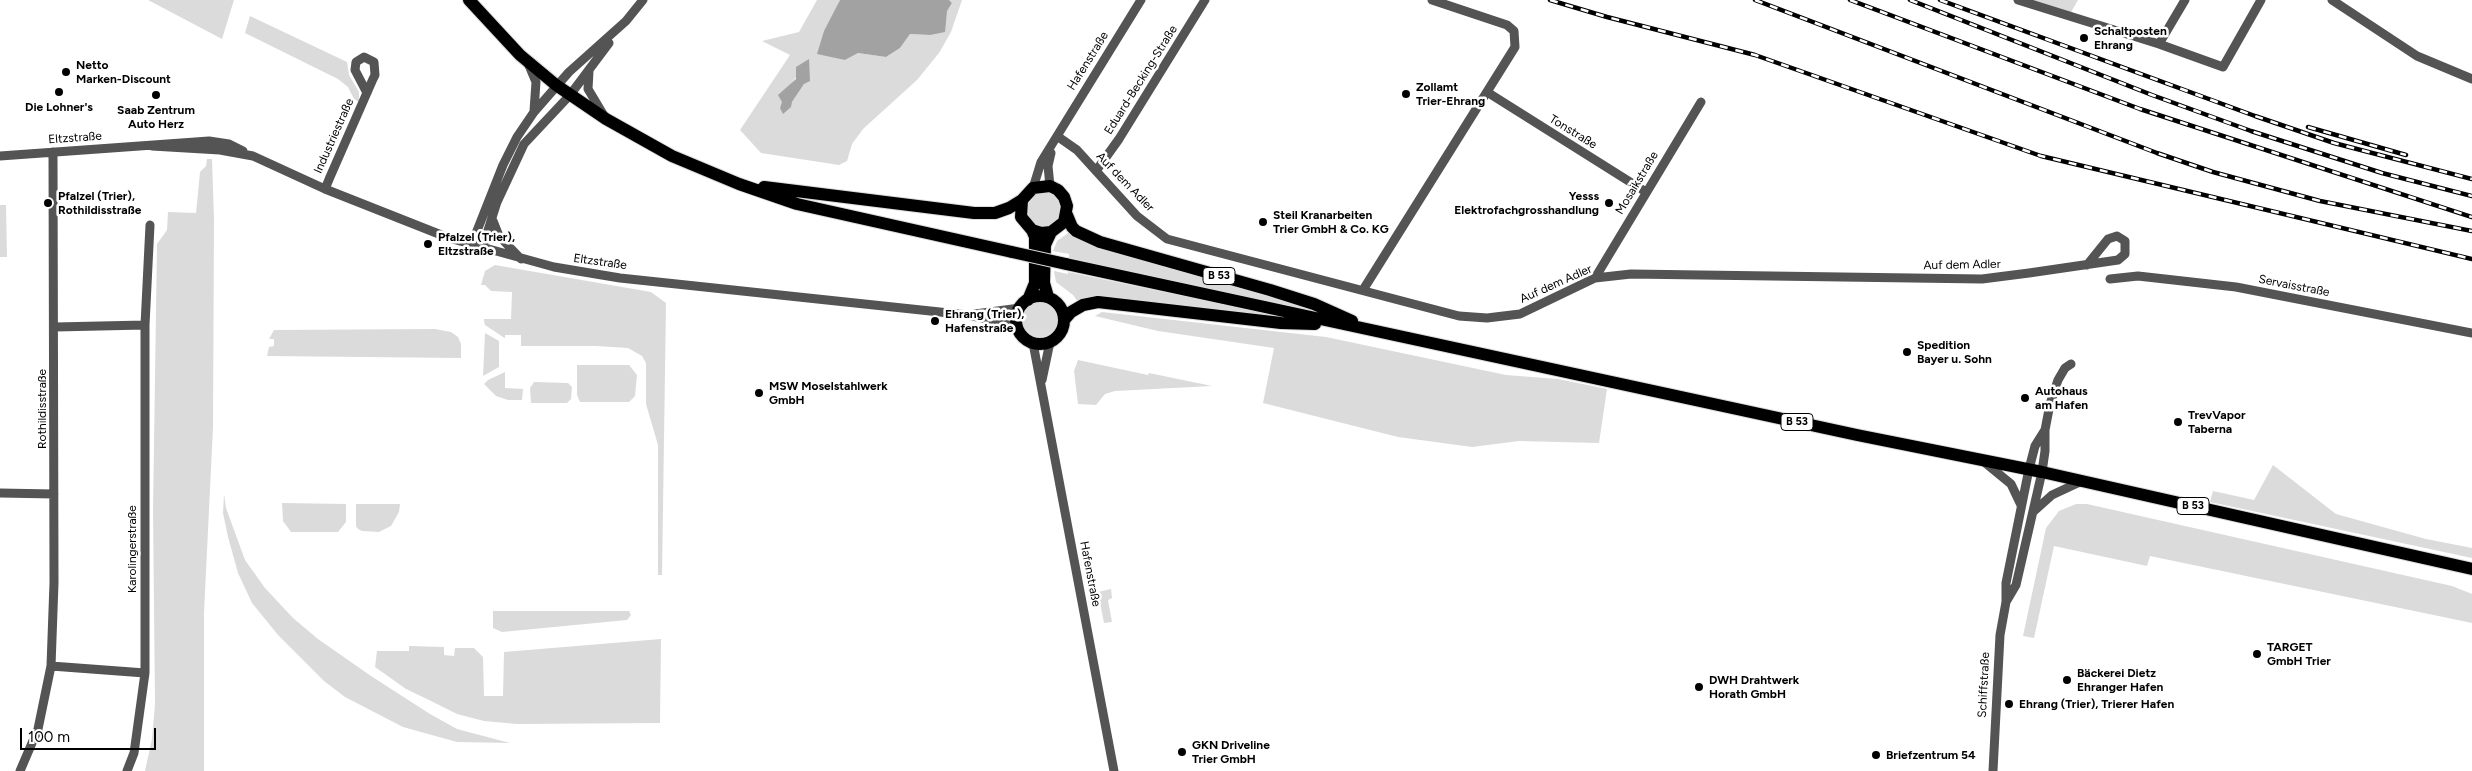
<!DOCTYPE html>
<meta charset="utf-8">
<style>
body{margin:0}
#map{position:relative;width:2472px;height:771px;overflow:hidden;background:#fff;font-family:Figtree,sans-serif}
canvas{display:block}
.scale{position:absolute;left:20px;top:728px;width:136px;height:22px;box-sizing:border-box;border:2px solid #000;border-top:0;padding-left:6px;font-size:15px;line-height:18px;white-space:nowrap;color:#000;-webkit-text-stroke:4px #fff;paint-order:stroke}
</style>
<div id="map">
<canvas width="2472" height="771"></canvas>
<div class="scale">100 m</div>
</div>
<script>
const ctx = document.querySelector('canvas').getContext('2d');
ctx.lineJoin = 'round';
function paint(path, color) { ctx.fillStyle = color; ctx.fill(path, 'evenodd'); }
const toPath = rows => new Path2D(rows.map(r => 'M' + r).join(''));
function strokePath(path, color, width, dash) { ctx.strokeStyle = color; ctx.lineWidth = width; ctx.lineCap = dash ? 'butt' : 'round'; ctx.setLineDash(dash || []); ctx.stroke(path); }
function drawText(font, color, halo, rows, align = 'center') {
  ctx.font = font + ' Figtree,sans-serif'; ctx.lineWidth = 5; ctx.setLineDash([]); ctx.textBaseline = 'middle'; ctx.strokeStyle = halo; ctx.fillStyle = color; for (const [text, x, y, turn = 0] of rows) {
    ctx.save(); ctx.translate(x, y); ctx.rotate((+turn || 0) * Math.PI / 180); ctx.textAlign = isNaN(turn) ? turn : align; if (halo) ctx.strokeText(text, 0, 0); ctx.fillText(text, 0, 0); ctx.restore();
  }
}
const green = toPath([
 [148,0,234,0,222,39],
 [817,0,840,0,834,13,845,60,858,53,886,57,900,48,910,34,930,35,952,3,949,0,962,0,951,32,939,53,917,80,863,129,852,144,847,161,839,165,761,153,740,130,790,55,762,41,799,32],
 [809,60,809,75,804,84,792,102,780,108,788,88],
 [2028,0,2078,0,2070,14],
 [250,16,347,62,349,75,359,92,359,102,354,99,348,87,338,79,245,33],
 [207,159,212,159,214,219,213,427,204,613,204,771,145,771,152,739,155,704,153,510,157,244,167,230,168,212,196,213,200,172,206,166],
 '1025 209a18 18 0 1 1 36 0a18 18 0 1 1-36 0Z',
 [0,205,6,205,7,257,0,257],
 [1071,231,1308,307,1307,310,1069,258,1069,254,1053,251,1057,241],
 [495,265,651,292,666,303,662,575,658,575,658,445,646,404,646,363,642,356,628,348,596,346,521,346,521,335,505,335,505,338,503,337,485,325,484,321,484,319,511,319,512,292,491,291,485,285,481,285,485,271],
 [1054,271,1068,274,1068,272,1288,318,1078,302,1073,295,1056,282],
 '1022 319a18 18 0 1 1 36 0a18 18 0 1 1-36 0Z',
 [1102,312,1326,337,1506,375,1558,379,1607,389,1599,443,1519,441,1472,447,1398,437,1263,403,1274,348,1158,331,1095,316],
 [435,329,451,332,458,337,461,344,461,358,267,356,269,347,274,346,274,339,269,339,274,330],
 [485,333,499,341,499,367,483,376],
 [1078,360,1148,375,1149,373,1212,386,1115,391,1105,394,1096,405,1078,404,1074,371],
 [577,365,629,365,637,375,635,396,629,402,580,402,577,395],
 [505,372,505,388,523,389,522,400,508,400,496,396,484,384,488,380],
 [534,382,568,383,572,387,571,399,567,403,531,403,530,388],
 [2273,465,2336,514,2426,539,2472,548,2472,558,2210,502,2213,491,2254,500],
 [224,494,226,508,245,560,265,588,293,618,318,639,371,676,430,714,457,729,510,743,457,742,403,727,345,697,324,681,278,635,252,603,238,573,228,537,223,513],
 [282,503,346,504,346,522,338,532,291,532,283,521],
 [356,504,400,504,399,512,391,526,379,532,362,531,358,529,356,526],
 [2076,504,2087,504,2452,586,2472,594,2472,623,2150,556,2147,566,2054,546,2034,638,2023,636,2046,528,2059,511],
 [1111,589,1112,598,1108,600,1112,622,1104,623,1098,592],
 [493,611,629,611,631,615,627,620,502,632,493,628],
 [661,639,660,723,517,724,484,721,457,714,431,701,406,689,375,667,377,651,409,651,409,646,444,647,444,655,454,656,455,648,474,648,483,657,484,696,503,696,504,652]
]);
const water = toPath([
 [840,0,949,0,952,3,947,11,945,32,930,35,910,34,900,48,886,57,858,53,845,60,817,54,824,31],
 [809,59,810,81,804,84,792,102,791,107,783,114,780,108,782,102,778,95,796,79,796,67]
]);
const minor = toPath([
 [2018,0,2159,44,2223,67,2261,0],
 [2332,0,2417,56,2472,79],
 [2159,44,2185,0],
 [528,63,536,82,534,111],
 [589,71,588,89,603,114],
 [1487,92,1646,192],
 [1057,136,1077,150,1137,216,1167,239,1459,316,1487,318,1520,314,1595,278,1631,274,1982,279,2029,273,2118,260,2125,254,2125,241,2117,236,2108,239,2087,265],
 [152,146,220,150,253,156,325,189,449,238,554,267,620,278,968,315,1005,323,1018,329],
 [0,156,209,141,229,144,243,151],
 [1096,171,1119,139,1205,0],
 [1050,186,1048,166,1051,153],
 [1033,188,1041,162,1141,0],
 [325,189,330,177,373,79,375,75,374,62,364,57,356,62,355,70,367,93],
 [493,221,499,236,521,259],
 [471,246,503,165,517,137,534,112,569,72,626,21,643,0],
 [482,249,497,202,524,144,570,95,609,43],
 [1595,278,1701,102],
 [2110,279,2138,276,2236,287,2472,333],
 [1363,290,1515,47,1514,31,1507,25,1432,0],
 [975,314,1020,308],
 [145,325,150,225],
 [55,327,145,325,145,673,134,753,127,771],
 [1033,343,1114,771],
 [1042,380,1050,342],
 [1983,461,2011,484,2021,505],
 [0,493,54,494],
 [2033,512,2052,495,2082,481],
 [2006,602,2016,585,2042,472,2045,451,2045,430,2050,404,2058,380,2065,368,2071,364],
 [51,666,145,673],
 [20,771,38,729,51,666,54,583,53,152],
 [1993,771,2000,635,2006,602,2006,583,2029,469,2035,446,2045,430]
]);
const primary = toPath([
 [469,0,520,55,556,85,606,119,672,156,739,184,797,204,1012,252],
 [764,187,974,213,995,213,1009,208,1022,200],
 [1067,215,1072,227,1076,231,1100,242,1270,290,1314,304,1352,321],
 [1066,264,1857,435,2042,472,2472,569],
 '1016 320a24 24 0 1 1 48 0a24 24 0 1 1-48 0Z',
 [1048,297,1044,283,1045,245,1051,232,1064,222,1067,206,1064,197,1058,190,1050,186,1033,188,1022,200,1021,217,1032,230,1041,233,1051,232],
 [1028,300,1035,283,1035,237,1032,230],
 [1064,320,1071,312,1083,305,1098,302,1281,323,1315,324]
]);
const rail = toPath([
 [1550,0,1607,17,1755,55,2041,156,2472,259],
 [1755,0,2157,153,2213,172,2320,201,2472,231],
 [1850,0,2140,109,2472,217],
 [1910,0,2152,95,2251,131,2382,173,2472,196],
 [1940,0,2255,116,2334,143,2472,179],
 [2308,127,2406,155]
]);
const primaryBridge = toPath([
 [1012,252,1066,264]
]);
const markers = [
 [2084,38,5,"#000"],
 [66,72,5,"#000"],
 [59,92,5,"#000"],
 [1406,94,5,"#000"],
 [156,95,5,"#000"],
 [48,203,5,"#000"],
 [1609,203,5,"#000"],
 [1263,222,5,"#000"],
 [428,244,5,"#000"],
 [935,321,5,"#000"],
 [1907,352,5,"#000"],
 [759,393,5,"#000"],
 [2025,398,5,"#000"],
 [2178,422,5,"#000"],
 [2257,654,5,"#000"],
 [2067,680,5,"#000"],
 [1699,687,5,"#000"],
 [2009,704,5,"#000"],
 [1182,752,5,"#000"],
 [1876,755,5,"#000"]
];
const shields = [
 [1219,276,32],
 [1797,422,32],
 [2193,506,32]
];
const shieldNames = [
 ["B 53",1219,276],
 ["B 53",1797,422],
 ["B 53",2193,506]
];
const poiNames = [
 ["Schaltposten",2094,31],
 ["Ehrang",2094,45],
 ["Netto",76,65],
 ["Marken-Discount",76,79],
 ["Zollamt",1416,87],
 ["Trier-Ehrang",1416,101],
 ["Die Lohner's",59,107,"center"],
 ["Saab Zentrum",156,110,"center"],
 ["Auto Herz",156,124,"center"],
 ["Pfalzel (Trier),",58,196],
 ["Rothildisstraße",58,210],
 ["Yesss",1599,196,"right"],
 ["Elektrofachgrosshandlung",1599,210,"right"],
 ["Steil Kranarbeiten",1273,215],
 ["Trier GmbH & Co. KG",1273,229],
 ["Pfalzel (Trier),",438,237],
 ["Eltzstraße",438,251],
 ["Ehrang (Trier),",945,314],
 ["Hafenstraße",945,328],
 ["Spedition",1917,345],
 ["Bayer u. Sohn",1917,359],
 ["MSW Moselstahlwerk",769,386],
 ["GmbH",769,400],
 ["Autohaus",2035,391],
 ["am Hafen",2035,405],
 ["TrevVapor",2188,415],
 ["Taberna",2188,429],
 ["TARGET",2267,647],
 ["GmbH Trier",2267,661],
 ["Bäckerei Dietz",2077,673],
 ["Ehranger Hafen",2077,687],
 ["DWH Drahtwerk",1709,680],
 ["Horath GmbH",1709,694],
 ["Ehrang (Trier), Trierer Hafen",2019,704],
 ["GKN Driveline",1192,745],
 ["Trier GmbH",1192,759],
 ["Briefzentrum 54",1886,755]
];
const streetNames = [
 ["Hafenstraße",1088,61,-58],
 ["Eduard-Becking-Straße",1141,80,-58],
 ["Tonstraße",1573,132,32],
 ["Industriestraße",334,136,-66],
 ["Eltzstraße",75,138,-4],
 ["Auf dem Adler",1125,182,46],
 ["Mosaikstraße",1637,183,-59],
 ["Eltzstraße",600,262,8],
 ["Auf dem Adler",1962,265,-1],
 ["Auf dem Adler",1556,284,-24],
 ["Servaisstraße",2294,286,11],
 ["Rothildisstraße",42,409,-90],
 ["Karolingerstraße",132,549,-90],
 ["Hafenstraße",1090,574,79],
 ["Schiffstraße",1984,685,-87]
];
paint(green, '#dbdbdb');
paint(water, '#a2a2a2');
strokePath(primary, '#dbdbdb', 14);
strokePath(minor, '#545454', 9);
strokePath(primary, '#000', 12);
strokePath(rail, '#000', 4.5);
strokePath(rail, '#fff', 2.5, [8]);
strokePath(primaryBridge, '#dbdbdb', 14, []);
strokePath(primaryBridge, '#000', 12);
for (const [x, y, r, color] of markers) { const dot = new Path2D(); dot.arc(x, y, r, 0, 2 * Math.PI); ctx.fillStyle = color; ctx.fill(dot); strokePath(dot, '#fff', 2); }
for (const [x, y, w] of shields) { const box = new Path2D(); box.roundRect(x - w / 2, y - 8.5, w, 17, 4); ctx.fillStyle = '#fff'; ctx.fill(box); strokePath(box, '#000', 1); }
drawText('bold 11px', '#000', null, shieldNames);
drawText('bold 12px', '#000', '#fff', poiNames, 'left');
drawText('12px', '#000', '#fff', streetNames);
</script>
